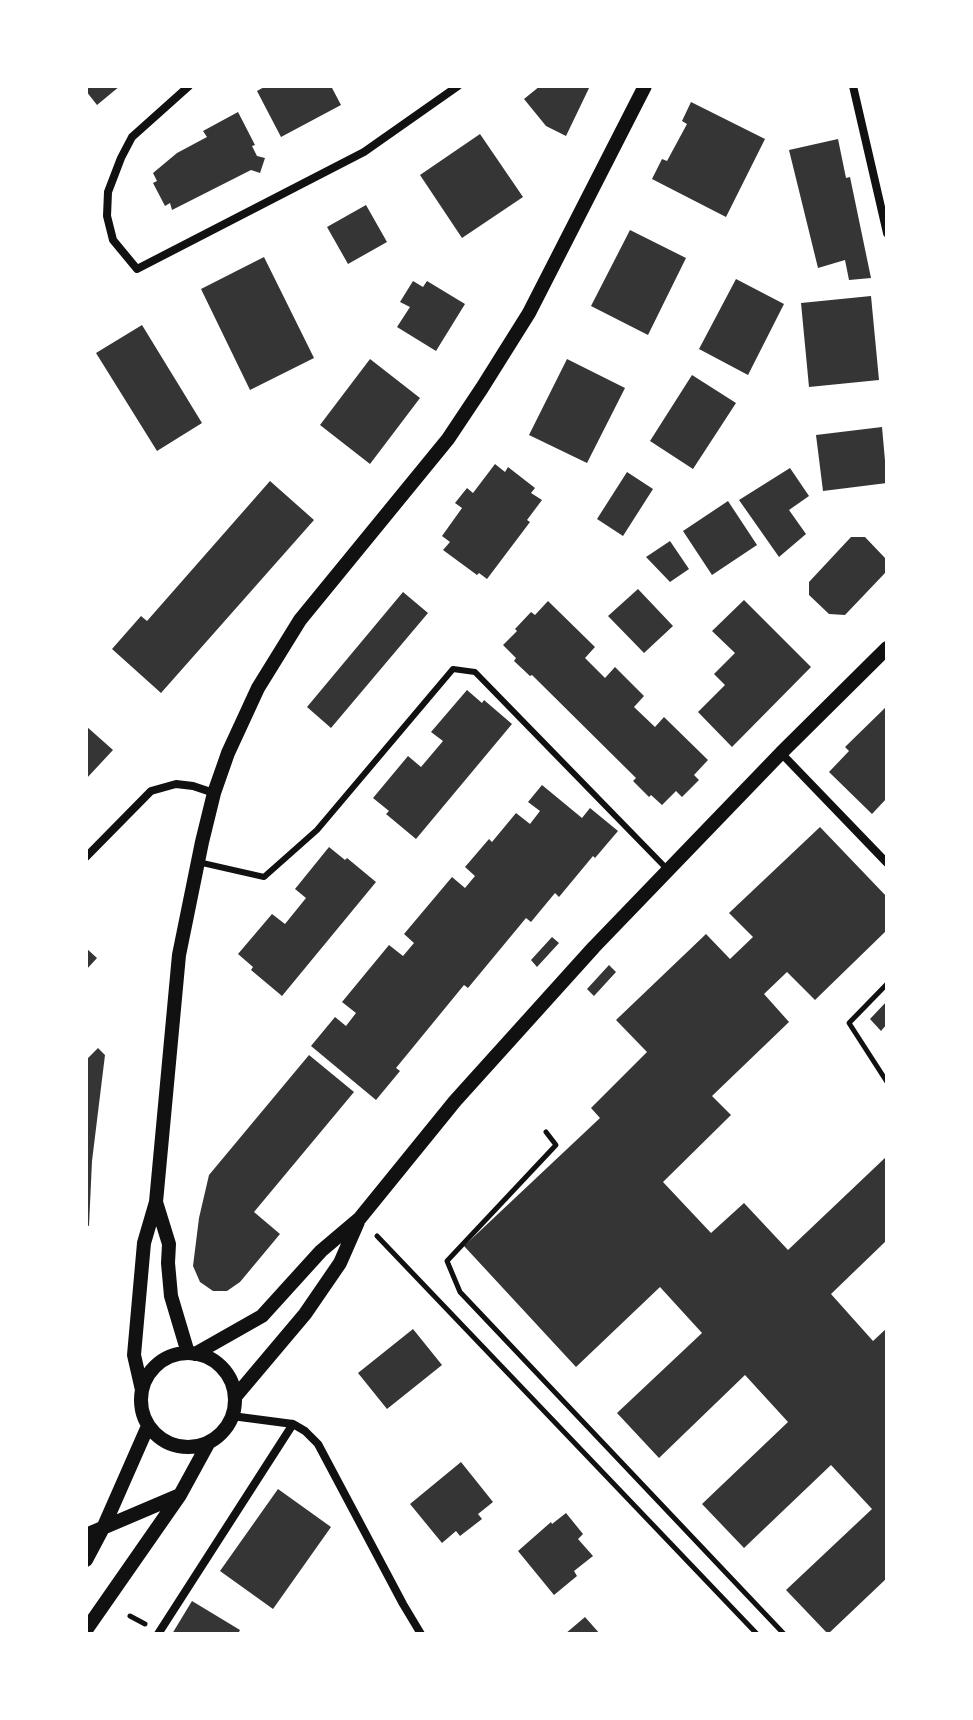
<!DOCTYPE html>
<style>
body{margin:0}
#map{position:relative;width:973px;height:1720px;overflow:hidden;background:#fff;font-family:"PT Serif",serif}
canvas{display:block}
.frame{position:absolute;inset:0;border:88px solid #fff;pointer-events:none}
</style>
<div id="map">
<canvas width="973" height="1720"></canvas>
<div class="frame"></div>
</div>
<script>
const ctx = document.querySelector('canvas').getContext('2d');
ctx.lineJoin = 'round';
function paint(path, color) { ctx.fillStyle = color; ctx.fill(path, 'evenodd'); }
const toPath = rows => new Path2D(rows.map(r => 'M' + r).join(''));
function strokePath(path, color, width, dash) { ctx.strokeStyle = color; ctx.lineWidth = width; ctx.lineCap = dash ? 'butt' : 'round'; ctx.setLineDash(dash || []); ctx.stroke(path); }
const building = toPath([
 [86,86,120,86,97,105,86,91],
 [266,86,331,86,341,105,281,137,257,91],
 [540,86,590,86,566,136,546,126,524,99],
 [691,102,765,139,726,217,652,179,662,159,667,161,687,124,682,121],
 [238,112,255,145,252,146,257,156,265,158,260,173,251,170,172,210,170,203,165,206,153,183,157,181,153,173,177,153,207,137,203,131],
 [480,134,523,197,462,238,420,175],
 [838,139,846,178,850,177,871,278,849,280,845,260,818,268,789,150],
 [366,205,387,242,348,264,327,227],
 [630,230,686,258,648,335,591,306],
 [264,257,314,358,250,390,201,289],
 [736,279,784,304,748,375,699,349],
 [413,281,423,287,427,281,465,304,436,351,397,327,410,307,400,302],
 [871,296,879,380,809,387,801,303],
 [142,325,202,423,157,451,96,353],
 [370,359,420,398,370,464,320,425],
 [567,359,625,388,587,463,529,435],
 [692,375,736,403,693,469,650,441],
 [882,427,887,483,823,491,816,435],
 [495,464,505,472,508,467,535,488,531,493,542,500,527,520,530,522,487,579,479,573,477,575,443,550,450,542,442,536,462,508,455,503,467,488,473,493],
 [790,468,809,496,789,510,806,534,779,557,739,500],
 [627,472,653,489,623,536,597,519],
 [270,481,314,520,161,693,112,649,141,616,147,621],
 [728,501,757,545,712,575,683,531],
 [851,537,865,537,885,558,885,573,845,615,829,614,809,595,809,582],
 [670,541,689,569,670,582,646,557],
 [638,589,673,626,644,653,608,616],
 [403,592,428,613,331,728,307,707],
 [744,600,811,667,732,747,698,712,725,685,714,674,735,653,712,631],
 [548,601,595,647,585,658,605,678,615,667,644,696,634,707,655,727,664,717,708,760,694,775,699,780,682,797,676,791,662,805,651,795,649,797,633,781,636,778,532,675,530,676,514,661,516,658,503,645,517,631,515,629,531,612,535,615],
 [467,690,482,703,484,700,512,724,416,839,386,814,389,811,373,798,408,756,421,767,443,741,431,732],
 [887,706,887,798,872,814,829,772,849,751,845,747],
 [86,726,113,750,86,779],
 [542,785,582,818,590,808,618,831,595,858,593,856,559,897,555,893,531,922,526,918,468,988,464,985,396,1068,400,1071,376,1100,311,1046,335,1017,346,1026,356,1013,342,1002,389,945,403,956,414,943,404,934,452,877,465,888,475,876,465,867,489,839,492,842,516,813,530,824,540,811,528,802],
 [820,827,887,897,887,930,815,1000,787,972,764,994,789,1022,712,1096,731,1115,663,1182,711,1233,744,1203,788,1250,887,1156,887,1240,831,1294,873,1341,887,1328,887,1578,828,1634,786,1590,872,1509,831,1465,744,1548,702,1504,788,1422,745,1375,659,1458,617,1413,702,1333,660,1287,576,1367,464,1246,600,1118,591,1108,647,1052,616,1020,706,934,730,959,753,937,729,913],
 [329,847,345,860,347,858,376,882,282,996,251,970,253,967,238,954,272,914,285,924,306,898,295,889],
 [552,937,559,943,537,967,531,960],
 [86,948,97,958,86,970],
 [609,965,616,972,594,996,587,989],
 [887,1001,887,1024,881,1031,870,1019],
 [98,1048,105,1055,92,1161,89,1226,86,1225,86,1060],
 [309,1055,354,1092,254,1212,280,1234,240,1282,227,1291,213,1291,200,1282,193,1266,199,1218,209,1175],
 [413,1329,442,1365,387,1409,358,1373],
 [461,1462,493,1502,478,1514,482,1519,460,1536,456,1531,442,1543,410,1504],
 [278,1489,331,1527,273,1609,220,1571],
 [566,1513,583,1534,578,1539,593,1556,574,1571,577,1576,554,1595,518,1551,551,1522,552,1524],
 [192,1601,240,1630,238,1634,172,1634],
 [585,1617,600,1634,565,1634]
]);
const path = toPath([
 [887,984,849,1023,887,1082],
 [546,1132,556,1145,447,1261,460,1292,784,1634],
 [377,1236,757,1634],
 [130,1616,145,1624]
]);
const service = toPath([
 [198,862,264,877,317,830,453,669,475,672,668,870]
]);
const minor = toPath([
 [189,86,132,137,121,158,108,192,107,216,113,240,137,269,364,152,458,86],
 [853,86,887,233],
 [781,753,887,863],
 [86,857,151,791,176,784,193,786,214,793],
 [232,1416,293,1424,305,1431,318,1444,403,1604,421,1634],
 [158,1634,293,1424]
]);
const tertiary = toPath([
 [156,1202,169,1244,168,1263,171,1296,188,1353],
 '141 1400a47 47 0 1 1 94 0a47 47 0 1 1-94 0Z',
 [195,1354,262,1316,321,1251,360,1218,455,1101,594,947,781,753,887,648],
 [142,1390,134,1355,144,1243,156,1202,179,955,202,842,214,793,228,753,258,688,300,620,448,439,482,388,529,313,645,86],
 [235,1397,305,1314,340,1263,358,1222],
 [86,1535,180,1495],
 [86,1560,104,1526,148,1426],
 [86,1630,180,1495,209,1442]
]);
paint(building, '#353535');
strokePath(path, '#111', 5);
strokePath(service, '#111', 6);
strokePath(minor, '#111', 8);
strokePath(tertiary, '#111', 14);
</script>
